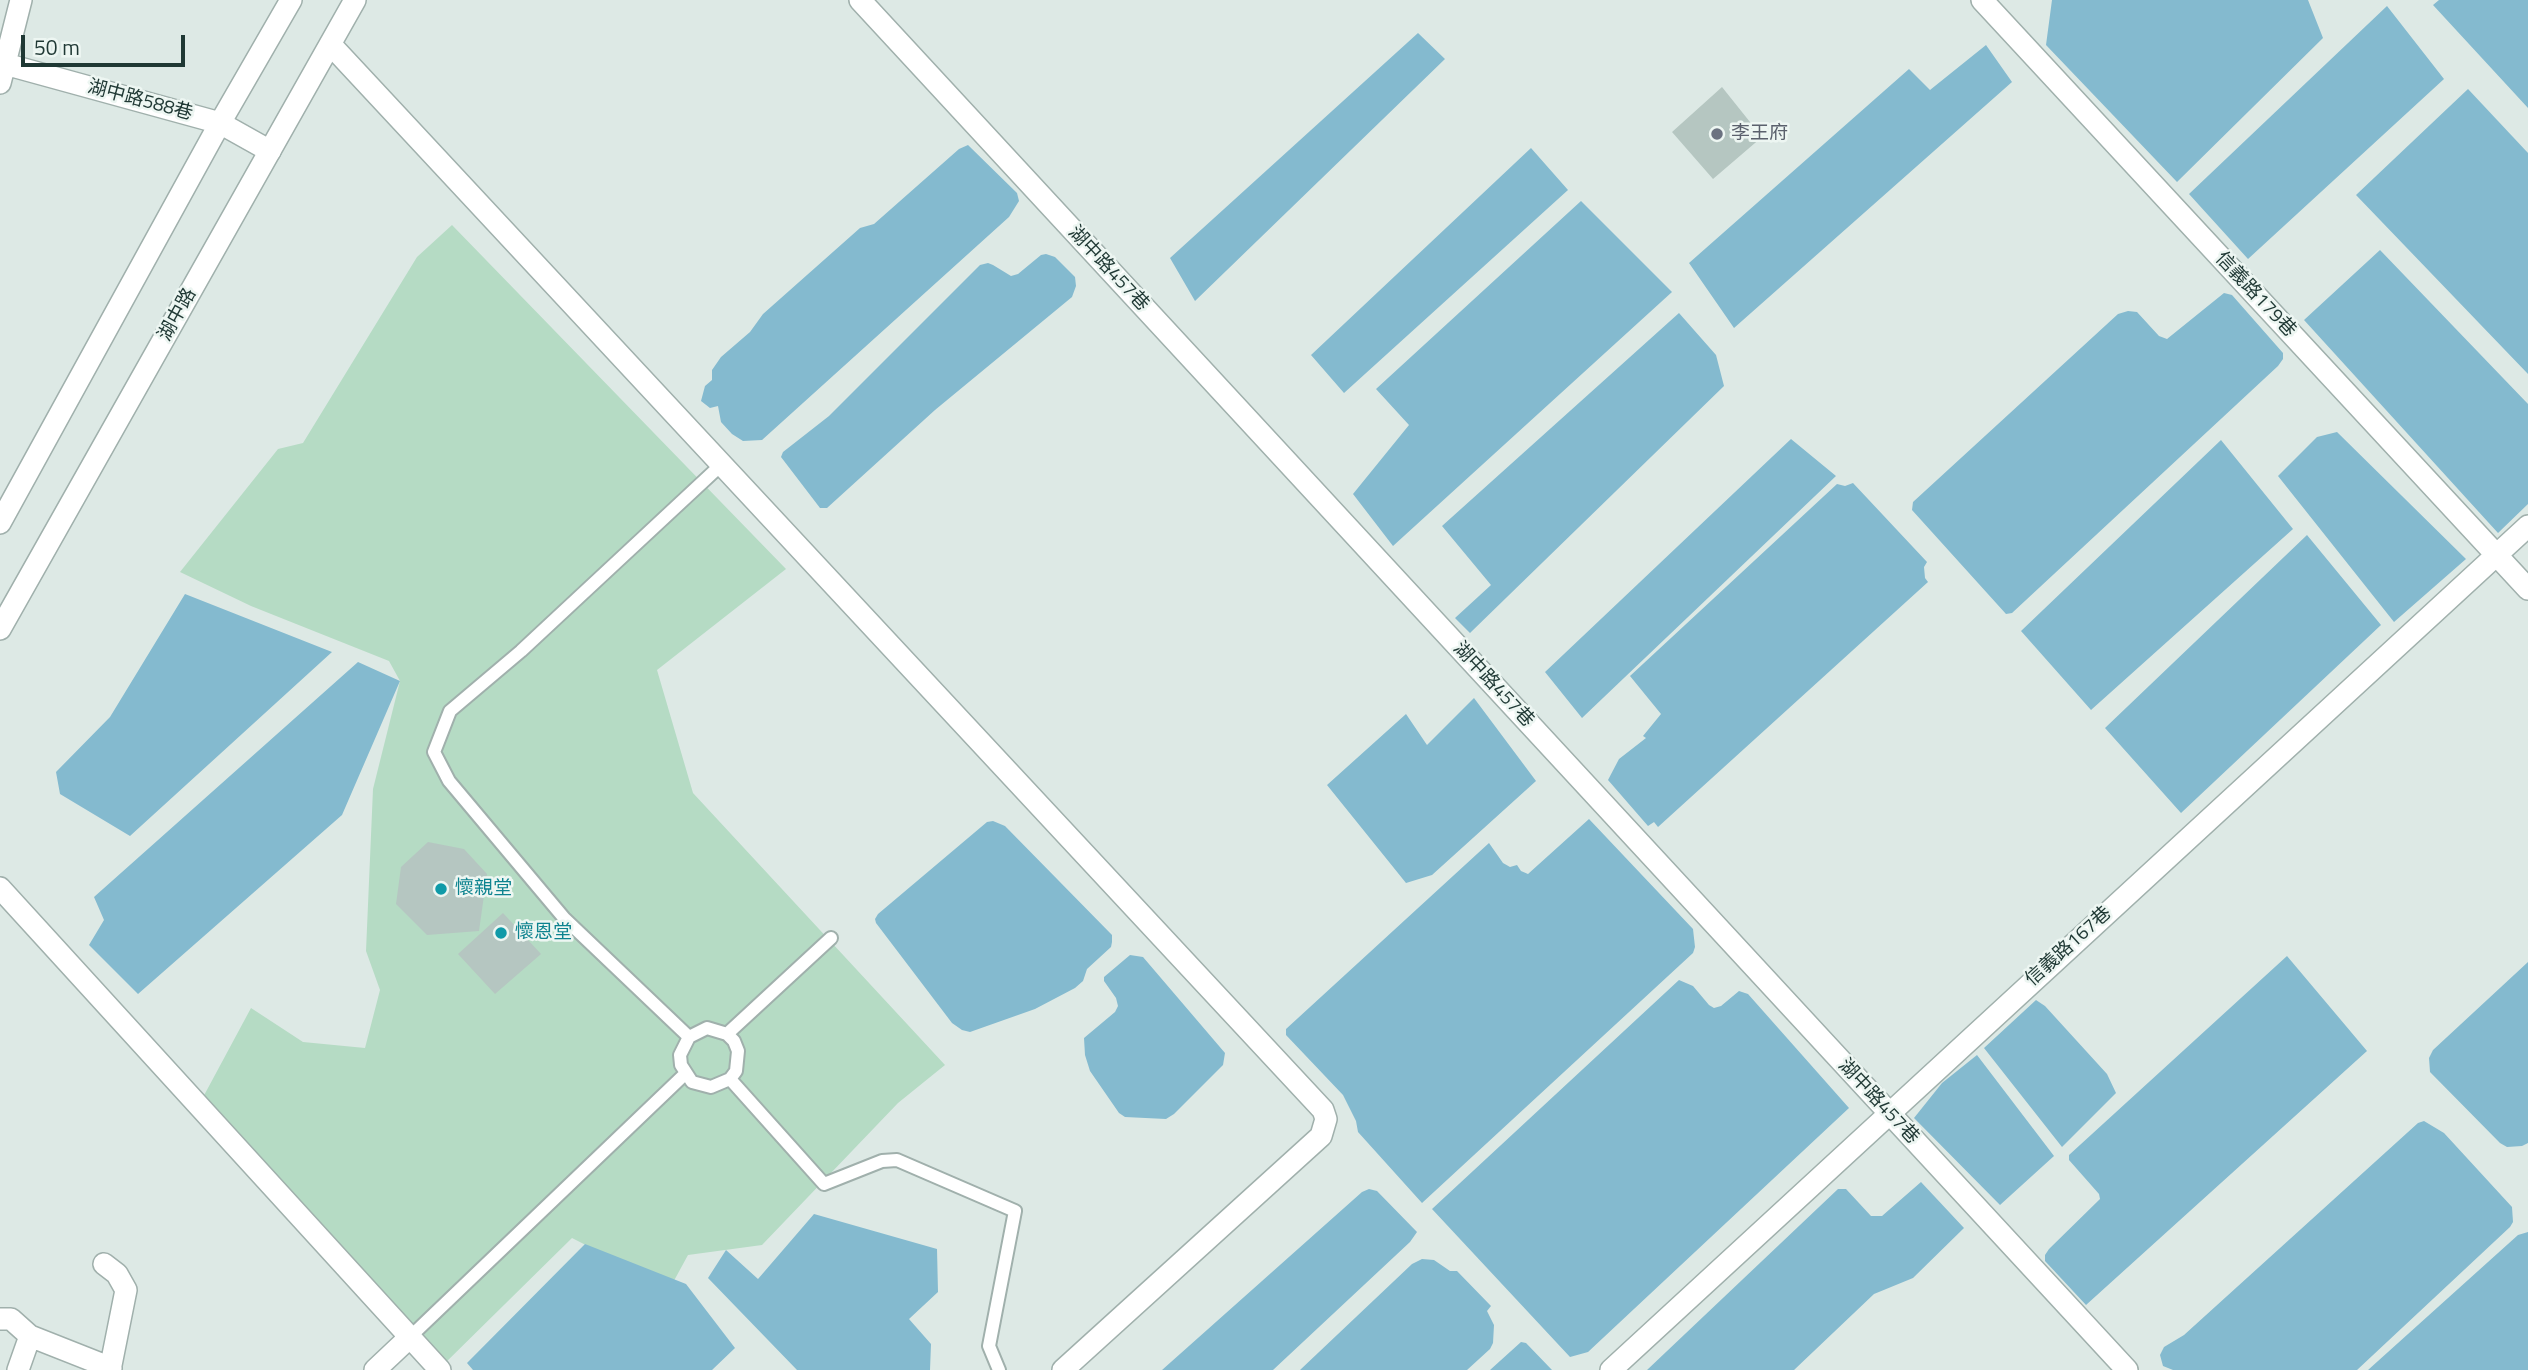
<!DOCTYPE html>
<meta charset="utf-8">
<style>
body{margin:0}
#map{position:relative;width:2528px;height:1370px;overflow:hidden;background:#dde9e5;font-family:"Titillium Web",sans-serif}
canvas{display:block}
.scale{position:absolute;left:21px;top:35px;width:164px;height:32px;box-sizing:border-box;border:4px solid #1f3834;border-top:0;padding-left:9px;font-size:21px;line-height:24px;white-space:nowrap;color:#1f3834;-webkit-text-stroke:5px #edf6f2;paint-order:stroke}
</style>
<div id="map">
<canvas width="2528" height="1370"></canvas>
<div class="scale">50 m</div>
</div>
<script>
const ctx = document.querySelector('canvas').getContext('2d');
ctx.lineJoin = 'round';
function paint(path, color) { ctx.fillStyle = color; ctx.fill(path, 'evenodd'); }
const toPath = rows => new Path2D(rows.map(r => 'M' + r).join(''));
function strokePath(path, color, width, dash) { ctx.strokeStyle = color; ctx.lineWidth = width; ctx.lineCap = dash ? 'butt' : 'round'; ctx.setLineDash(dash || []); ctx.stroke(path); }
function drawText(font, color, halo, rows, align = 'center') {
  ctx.font = font + ' "Titillium Web","Noto Sans TC",sans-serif'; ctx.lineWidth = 5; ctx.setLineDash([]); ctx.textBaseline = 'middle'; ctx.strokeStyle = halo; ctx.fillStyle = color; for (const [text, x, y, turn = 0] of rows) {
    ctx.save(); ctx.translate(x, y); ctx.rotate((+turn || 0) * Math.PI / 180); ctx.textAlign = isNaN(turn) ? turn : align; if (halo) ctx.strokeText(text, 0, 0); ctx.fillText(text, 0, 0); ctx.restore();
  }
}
const green = toPath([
 [452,225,786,569,657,670,693,793,945,1065,898,1103,762,1245,688,1255,670,1288,572,1238,438,1370,194,1114,251,1008,303,1042,365,1048,380,990,366,951,373,789,400,681,389,661,251,606,180,572,278,449,303,443,417,257]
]);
const water = toPath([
 [2052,0,2308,0,2323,38,2177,182,2046,45],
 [2439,0,2528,0,2528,108,2433,5],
 [2387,6,2444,79,2248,259,2189,194],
 [1418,33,1445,59,1195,301,1170,258],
 [1986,45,2012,82,1734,328,1689,263,1909,69,1930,90],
 [2468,89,2528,153,2528,374,2356,195],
 [968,145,1017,193,1019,201,1009,217,762,440,743,441,732,434,721,422,718,406,710,408,701,401,705,386,712,380,712,370,721,357,750,332,763,314,860,228,874,224,959,149],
 [1531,148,1568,190,1344,393,1311,355],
 [1581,201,1672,292,1393,546,1353,494,1409,425,1376,389],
 [2380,250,2528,404,2528,504,2498,533,2304,320],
 [1046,254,1055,257,1075,277,1076,286,1072,297,935,410,827,508,820,508,781,457,783,452,829,416,980,265,988,263,993,265,1011,276,1018,274,1041,255],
 [2224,293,2232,295,2283,353,2283,359,2278,366,2012,613,2006,614,1912,510,1913,502,2118,314,2128,311,2137,312,2159,336,2167,339],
 [1679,313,1716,355,1724,386,1470,633,1455,618,1491,585,1442,526],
 [2337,432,2466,559,2394,622,2278,476,2317,437],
 [1791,439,1836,476,1582,718,1545,672],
 [2221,440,2293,529,2091,710,2021,631],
 [1853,483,1927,562,1924,567,1925,578,1928,582,1658,827,1654,822,1648,826,1608,780,1619,759,1646,738,1643,736,1661,714,1630,676,1837,484,1845,486],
 [2307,535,2381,625,2181,813,2105,728],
 [185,594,332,652,130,836,60,794,56,772,110,717],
 [358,662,400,681,342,815,138,994,89,945,104,920,94,897],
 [1474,698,1536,781,1432,875,1406,883,1327,785,1406,714,1427,745],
 [1589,819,1693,929,1695,947,1693,953,1422,1203,1358,1132,1356,1121,1343,1095,1286,1035,1286,1029,1489,843,1503,863,1510,867,1517,865,1521,871,1528,874],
 [993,821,1005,826,1112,935,1112,942,1111,947,1087,969,1083,981,1075,988,1035,1009,970,1032,962,1030,952,1023,876,923,875,919,878,914,987,822],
 [1130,955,1143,957,1225,1053,1223,1065,1174,1114,1166,1119,1125,1117,1119,1113,1090,1071,1085,1055,1084,1038,1115,1012,1118,1006,1116,998,1104,981,1104,977],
 [2287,956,2367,1051,2086,1305,2045,1261,2045,1255,2049,1249,2100,1199,2099,1194,2069,1160,2069,1155],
 [2528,962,2528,1143,2522,1146,2507,1147,2500,1143,2430,1072,2429,1058,2433,1050],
 [1679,980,1693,986,1709,1005,1714,1008,1721,1006,1739,991,1748,994,1849,1108,1588,1352,1570,1357,1432,1209],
 [2036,1000,2045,1006,2107,1074,2116,1093,2062,1147,1984,1048],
 [1977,1055,2054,1156,2000,1205,1914,1118,1942,1083],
 [2424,1121,2444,1133,2512,1207,2513,1222,2510,1227,2357,1370,2173,1370,2163,1366,2160,1355,2164,1347,2184,1335,2418,1123],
 [1921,1182,1964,1228,1913,1278,1874,1294,1794,1370,1647,1370,1838,1189,1846,1189,1871,1216,1882,1216],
 [1369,1189,1377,1191,1417,1232,1410,1242,1273,1370,1162,1370,1362,1192],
 [814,1214,937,1249,938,1292,909,1319,931,1344,930,1370,797,1370,708,1278,726,1250,758,1279],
 [2528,1232,2528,1370,2368,1370,2518,1235],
 [585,1244,686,1284,735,1348,712,1370,473,1370,467,1363],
 [1422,1259,1434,1260,1450,1271,1457,1271,1491,1306,1487,1311,1494,1325,1493,1343,1490,1349,1467,1370,1300,1370,1412,1264],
 [1521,1342,1526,1343,1552,1370,1490,1370]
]);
const building = toPath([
 [1722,87,1762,137,1713,179,1672,132],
 [428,842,464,849,487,874,479,931,427,935,396,904,401,867],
 [503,913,541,954,495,994,458,954]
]);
const service = toPath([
 [727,1034,734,1041,738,1051,736,1071,730,1079,711,1087,692,1082,681,1065,680,1055,689,1037,707,1028,727,1034,831,938],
 [689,1037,564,918,449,781,434,752,450,711,521,651,722,464],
 [730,1079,824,1184,882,1161,897,1160,1015,1211,989,1346,999,1370],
 [410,1337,685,1074]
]);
const minor = toPath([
 [860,0,2127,1370],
 [1982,0,2528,589],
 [331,45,1323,1110,1326,1119,1321,1136,1063,1370],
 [5,64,220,123,270,151],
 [0,83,21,0],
 [0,888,440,1370],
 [104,1264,117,1274,126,1290,110,1370],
 [0,1319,11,1319,30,1336],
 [18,1370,30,1336,111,1368],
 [375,1370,410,1337]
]);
const tertiary = toPath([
 [0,523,220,123,291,0],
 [0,629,355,0],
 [1611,1370,2528,526]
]);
const markers = [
 [1717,134,7,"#6b7280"],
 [441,889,7,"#0f9aa8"],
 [501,933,7,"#0f9aa8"]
];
const streetNames = [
 ["湖中路588巷",140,101,15],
 ["湖中路457巷",1108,269,47],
 ["信義路179巷",2255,295,47],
 ["湖中路",178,315,-61],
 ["湖中路457巷",1493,685,47],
 ["信義路167巷",2069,947,-42],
 ["湖中路457巷",1878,1102,47]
];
const worshipNames = [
 ["李王府",1731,134]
];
const cultureNames = [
 ["懷親堂",455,889],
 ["懷恩堂",515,933]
];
paint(green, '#b5dbc4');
paint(water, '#84bacf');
paint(building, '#b5c6c1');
strokePath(service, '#a0b0ac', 16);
strokePath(minor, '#a0b0ac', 24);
strokePath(tertiary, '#a0b0ac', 24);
strokePath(service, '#fff', 12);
strokePath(minor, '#fff', 21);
strokePath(tertiary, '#fff', 21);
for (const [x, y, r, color] of markers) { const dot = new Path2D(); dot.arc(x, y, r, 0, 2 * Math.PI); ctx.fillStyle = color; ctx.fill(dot); strokePath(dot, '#edf6f2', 2.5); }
drawText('19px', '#1f3834', '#edf6f2', streetNames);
drawText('19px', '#5b616d', '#edf6f2', worshipNames, 'left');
drawText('19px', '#0d838f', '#edf6f2', cultureNames, 'left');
</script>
